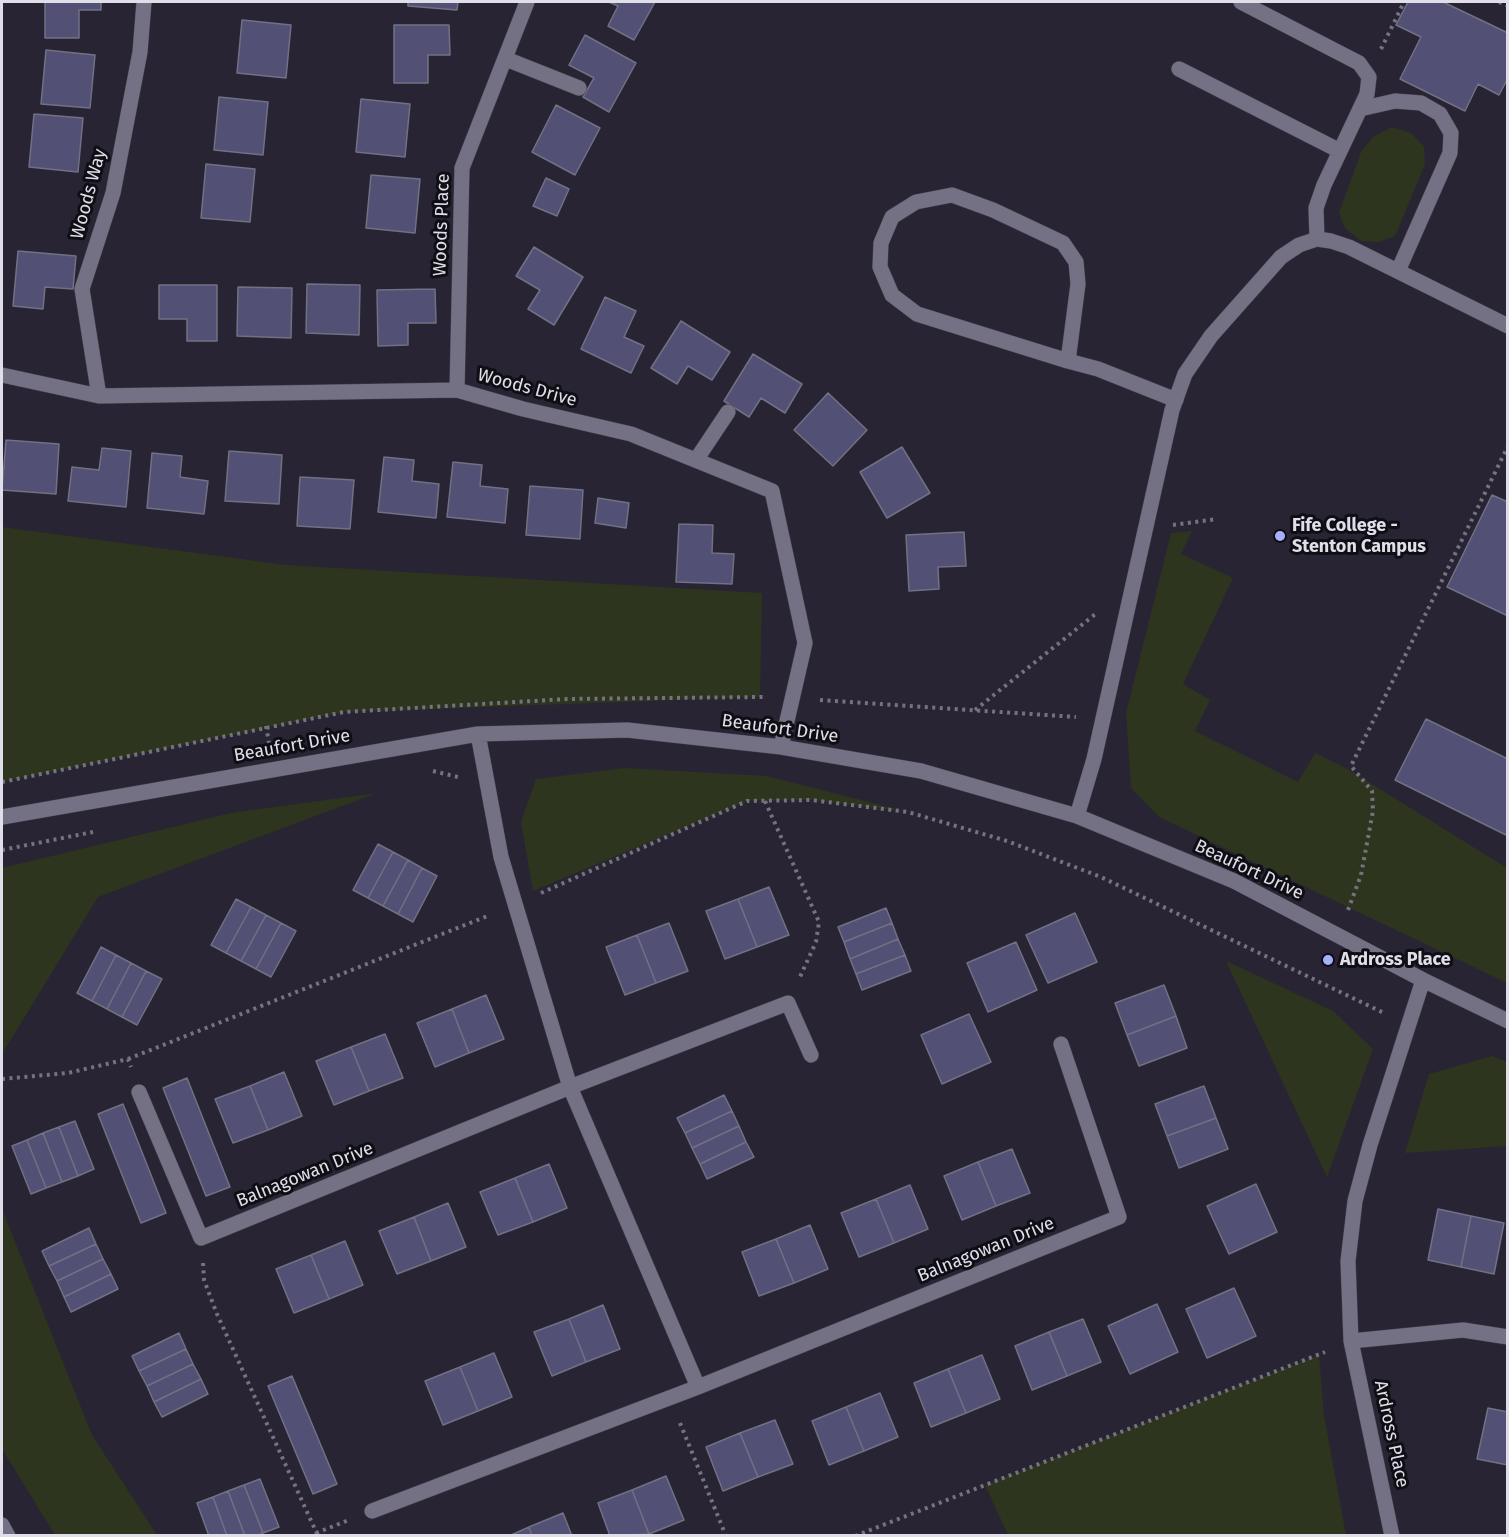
<!DOCTYPE html>
<style>
body{margin:0}
#map{position:relative;width:1509px;height:1537px;overflow:hidden;background:#282433;font-family:"Fira Sans",sans-serif}
canvas{display:block}
.frame{position:absolute;inset:0;border:3px solid #e0dee9;pointer-events:none}
</style>
<div id="map">
<canvas width="1509" height="1537"></canvas>
<div class="frame"></div>
</div>
<script>
const ctx = document.querySelector('canvas').getContext('2d');
ctx.lineJoin = 'round';
function paint(path, color) { ctx.fillStyle = color; ctx.fill(path, 'evenodd'); }
const toPath = rows => new Path2D(rows.map(r => 'M' + r).join(''));
function strokePath(path, color, width, dash) { ctx.strokeStyle = color; ctx.lineWidth = width; ctx.lineCap = dash ? 'butt' : 'round'; ctx.setLineDash(dash || []); ctx.stroke(path); }
function drawText(font, color, halo, rows, align = 'center') {
  ctx.font = font + ' "Fira Sans",sans-serif'; ctx.lineWidth = 6; ctx.setLineDash([]); ctx.textBaseline = 'middle'; ctx.strokeStyle = halo; ctx.fillStyle = color; for (const [text, x, y, turn = 0] of rows) {
    ctx.save(); ctx.translate(x, y); ctx.rotate((+turn || 0) * Math.PI / 180); ctx.textAlign = isNaN(turn) ? turn : align; if (halo) ctx.strokeText(text, 0, 0); ctx.fillText(text, 0, 0); ctx.restore();
  }
}
const green = toPath([
 [1392,127,1411,133,1424,146,1425,164,1395,236,1379,242,1361,241,1345,228,1339,213,1361,152,1373,137],
 [2,527,286,565,762,593,760,697,344,712,2,782],
 [1192,531,1181,554,1233,578,1183,684,1210,700,1195,731,1298,782,1315,753,1346,768,1507,868,1507,983,1159,817,1131,788,1126,713,1171,533],
 [624,768,767,776,908,812,811,800,747,801,533,891,521,822,536,779],
 [377,793,98,897,2,1054,2,868,231,813],
 [1226,961,1333,1011,1373,1049,1327,1177],
 [1492,1056,1507,1062,1507,1146,1405,1153,1429,1074],
 [2,1209,92,1435,157,1535,55,1535,2,1449],
 [1319,1355,1324,1415,1346,1535,1008,1535,985,1485]
]);
const building = toPath([
 [45,2,101,2,101,10,79,10,79,38,45,38,45,2],
 [408,2,458,2,457,10,408,6,408,2],
 [609,2,655,2,634,40,608,26,618,6,609,2],
 [1408,2,1443,2,1508,33,1508,78,1499,95,1478,84,1465,111,1400,79,1421,37,1396,25,1408,2],
 [242,20,291,25,286,78,237,73,242,20],
 [394,25,449,25,450,55,428,55,428,83,394,83,394,25],
 [585,35,636,63,609,112,583,97,594,78,569,65,585,35],
 [46,50,95,55,90,108,41,104,46,50],
 [219,97,268,102,263,155,214,150,219,97],
 [361,99,410,104,405,157,356,152,361,99],
 [556,105,600,128,575,175,532,152,556,105],
 [34,114,83,118,78,172,29,167,34,114],
 [206,164,255,169,250,222,201,218,206,164],
 [371,175,420,179,415,233,366,228,371,175],
 [546,178,569,189,557,216,533,206,546,178],
 [534,247,583,277,554,325,528,309,540,290,516,276,534,247],
 [18,251,76,256,73,289,45,287,43,309,13,306,18,251],
 [307,284,360,285,359,335,306,333,307,284],
 [159,285,217,285,217,341,187,341,187,319,159,319,159,285],
 [238,287,292,288,291,338,237,336,238,287],
 [435,289,436,323,408,323,408,345,378,346,377,290,435,289],
 [605,297,636,311,624,337,644,346,631,373,581,349,605,297],
 [681,321,730,352,712,380,688,366,677,384,651,368,681,321],
 [753,354,802,384,785,413,761,398,749,417,724,401,753,354],
 [828,393,867,430,833,466,794,430,828,393],
 [6,440,59,444,56,494,2,490,6,440],
 [902,447,930,493,887,518,860,472,902,447],
 [102,448,131,451,126,507,68,501,72,467,99,470,102,448],
 [229,451,282,455,279,504,225,501,229,451],
 [152,453,182,456,180,477,208,481,204,514,147,508,152,453],
 [384,457,414,460,412,481,439,484,436,518,378,512,384,457],
 [453,462,482,465,480,486,508,489,505,523,447,517,453,462],
 [300,477,354,480,350,529,297,526,300,477],
 [530,486,583,490,580,539,526,535,530,486],
 [1492,495,1508,502,1508,616,1447,587,1492,495],
 [598,498,629,503,626,528,595,523,598,498],
 [679,524,713,525,712,553,734,554,732,584,676,582,679,524],
 [964,532,966,566,938,567,939,589,909,591,906,535,964,532],
 [1426,719,1508,759,1508,836,1395,780,1426,719],
 [378,844,393,852,368,898,353,890,378,844],
 [393,852,408,860,383,906,368,898,393,852],
 [408,860,422,868,398,914,383,906,408,860],
 [422,868,437,876,413,922,398,914,422,868],
 [769,887,789,935,757,947,738,899,769,887],
 [236,899,251,907,226,953,211,945,236,899],
 [738,899,757,947,725,959,706,911,738,899],
 [251,907,266,915,241,961,226,953,251,907],
 [886,908,892,923,844,942,838,927,886,908],
 [1075,913,1097,962,1048,983,1026,935,1075,913],
 [266,915,281,923,256,969,241,961,266,915],
 [281,923,296,931,271,977,256,969,281,923],
 [669,923,688,971,656,983,637,935,669,923],
 [892,923,898,939,850,959,844,942,892,923],
 [637,935,656,983,625,995,606,947,637,935],
 [898,939,905,955,856,974,850,959,898,939],
 [1016,942,1037,990,988,1012,967,963,1016,942],
 [101,947,116,955,92,1001,77,993,101,947],
 [116,955,131,963,107,1009,92,1001,116,955],
 [905,955,911,971,862,990,856,974,905,955],
 [131,963,146,971,122,1017,107,1009,131,963],
 [146,971,162,979,137,1025,122,1017,146,971],
 [1164,985,1176,1016,1127,1035,1115,1003,1164,985],
 [486,995,504,1039,469,1053,452,1009,486,995],
 [452,1009,469,1053,435,1067,417,1023,452,1009],
 [969,1014,991,1062,942,1084,921,1035,969,1014],
 [1176,1016,1187,1048,1139,1066,1127,1035,1176,1016],
 [385,1034,403,1078,369,1091,351,1047,385,1034],
 [351,1047,369,1091,334,1105,316,1061,351,1047],
 [284,1072,302,1116,268,1130,250,1086,284,1072],
 [187,1078,230,1187,206,1196,163,1088,187,1078],
 [250,1086,268,1130,233,1143,215,1099,250,1086],
 [1204,1086,1216,1118,1167,1136,1155,1104,1204,1086],
 [724,1095,732,1111,685,1133,677,1118,724,1095],
 [123,1104,166,1213,141,1223,98,1114,123,1104],
 [732,1111,739,1126,692,1148,685,1133,732,1111],
 [1216,1118,1228,1149,1179,1168,1167,1136,1216,1118],
 [75,1121,94,1169,78,1176,59,1127,75,1121],
 [739,1126,746,1142,700,1164,692,1148,739,1126],
 [59,1127,78,1176,62,1182,43,1133,59,1127],
 [43,1133,62,1182,46,1188,27,1140,43,1133],
 [27,1140,46,1188,31,1194,12,1146,27,1140],
 [746,1142,754,1157,707,1179,700,1164,746,1142],
 [1012,1149,1030,1193,996,1206,978,1162,1012,1149],
 [978,1162,996,1206,962,1220,944,1176,978,1162],
 [549,1164,567,1208,533,1222,515,1178,549,1164],
 [515,1178,533,1222,498,1235,480,1192,515,1178],
 [1256,1184,1277,1232,1229,1254,1207,1206,1256,1184],
 [910,1185,928,1229,894,1243,876,1199,910,1185],
 [876,1199,894,1243,859,1257,841,1213,876,1199],
 [448,1203,466,1247,431,1261,414,1217,448,1203],
 [1438,1209,1471,1216,1461,1267,1428,1260,1438,1209],
 [1471,1216,1504,1223,1494,1274,1461,1267,1471,1216],
 [414,1217,431,1261,397,1274,379,1231,414,1217],
 [810,1225,828,1269,794,1283,776,1239,810,1225],
 [89,1228,96,1244,49,1266,42,1251,89,1228],
 [776,1239,794,1283,759,1296,742,1252,776,1239],
 [345,1241,363,1285,329,1299,311,1255,345,1241],
 [96,1244,103,1259,57,1281,49,1266,96,1244],
 [311,1255,329,1299,294,1313,276,1269,311,1255],
 [103,1259,111,1274,64,1297,57,1281,103,1259],
 [111,1274,118,1289,71,1312,64,1297,111,1274],
 [1234,1288,1256,1336,1207,1358,1186,1309,1234,1288],
 [1157,1304,1178,1352,1130,1374,1108,1326,1157,1304],
 [603,1305,620,1349,586,1362,569,1319,603,1305],
 [569,1319,586,1362,552,1376,534,1332,569,1319],
 [1083,1319,1101,1362,1067,1376,1049,1332,1083,1319],
 [1049,1332,1067,1376,1032,1390,1015,1346,1049,1332],
 [179,1333,186,1349,139,1371,132,1356,179,1333],
 [186,1349,193,1364,147,1386,139,1371,186,1349],
 [494,1353,512,1397,478,1411,460,1367,494,1353],
 [982,1355,1000,1399,966,1413,948,1369,982,1355],
 [193,1364,201,1379,154,1402,147,1386,193,1364],
 [460,1367,478,1411,443,1425,425,1381,460,1367],
 [948,1369,966,1413,931,1427,914,1383,948,1369],
 [292,1376,337,1484,313,1494,268,1386,292,1376],
 [201,1379,208,1394,162,1417,154,1402,201,1379],
 [880,1393,898,1437,864,1451,846,1407,880,1393],
 [846,1407,864,1451,829,1465,812,1421,846,1407],
 [1488,1408,1508,1412,1508,1465,1477,1459,1488,1408],
 [775,1420,793,1464,758,1477,740,1433,775,1420],
 [740,1433,758,1477,723,1491,706,1447,740,1433],
 [666,1476,684,1520,649,1534,632,1490,666,1476],
 [260,1479,279,1527,263,1533,244,1485,260,1479],
 [244,1485,263,1533,257,1536,245,1536,228,1491,244,1485],
 [632,1490,649,1534,610,1536,598,1503,632,1490],
 [228,1491,245,1536,227,1536,213,1497,228,1491],
 [213,1497,227,1536,209,1536,197,1503,213,1497],
 [563,1513,572,1536,532,1536,529,1527,563,1513],
 [529,1527,532,1536,509,1536,529,1527]
]);
const path = toPath([
 [1499,2,1508,6],
 [1381,49,1404,2],
 [1173,525,1217,519],
 [820,700,1076,717],
 [975,710,1098,612],
 [266,726,269,743],
 [433,771,458,777],
 [2,782,344,712,567,699,764,697],
 [765,801,819,922,816,942,799,979],
 [2,850,93,832],
 [541,893,747,801,811,800,908,812,1007,841,1101,877,1386,1014],
 [1348,910,1361,875,1373,811,1372,791,1351,766,1508,446],
 [128,1059,490,915],
 [2,1079,68,1073,128,1059,131,1067],
 [203,1263,204,1280,217,1314,318,1536],
 [680,1423,726,1536],
 [316,1533,349,1520],
 [855,1536,1325,1352]
]);
const minor = toPath([
 [1241,2,1359,63,1369,77,1367,94,1324,185,1316,208,1317,239],
 [506,59,579,88],
 [1179,69,1340,151],
 [1360,109,1395,101,1421,103,1440,114,1451,133,1450,153,1398,271],
 [1068,361,1078,284,1076,262,1063,243,993,210,952,195,916,202,892,217,881,243,880,267,892,295,917,314,1068,361,1098,369,1176,400],
 [2,375,99,396,457,390,523,409,631,434,772,491,805,643,781,747],
 [457,390,462,168,527,2],
 [99,396,82,289,113,193,140,52,144,2],
 [696,460,728,412],
 [478,734,501,857,570,1087,698,1387],
 [1077,816,1094,759,1172,410,1185,374,1211,336,1281,257,1299,245,1317,239,1331,241,1349,247,1508,326],
 [2,817,478,734,627,730,781,747,921,771,1077,816,1234,881,1423,980,1508,1021],
 [139,1092,201,1238,570,1087,788,1003,811,1055],
 [1351,1341,1463,1330,1508,1337],
 [372,1511,698,1387,1119,1217,1061,1044],
 [2,1525,8,1536],
 [1392,1536,1351,1341,1348,1261,1355,1201,1370,1145,1423,980]
]);
const markers = [
 [1280,536,6,"#a7b0fc"],
 [1328,960,6,"#a7b0fc"]
];
const streetNames = [
 ["Woods Way",89,194,-75],
 ["Woods Place",442,225,-88],
 ["Woods Drive",527,388,15],
 ["Beaufort Drive",780,729,8],
 ["Beaufort Drive",292,746,-10],
 ["Beaufort Drive",1249,870,25],
 ["Balnagowan Drive",305,1175,-22],
 ["Balnagowan Drive",986,1250,-22],
 ["Ardross Place",1391,1434,78]
];
const poiNames = [
 ["Fife College -",1292,526],
 ["Stenton Campus",1292,547],
 ["Ardross Place",1340,960]
];
paint(green, '#2d351e');
paint(building, '#525074');
strokePath(building, '#717184', 1.5);
strokePath(minor, '#433f4c', 16);
strokePath(path, '#767380', 4, [3, 4.5]);
strokePath(minor, '#757184', 15);
for (const [x, y, r, color] of markers) { const dot = new Path2D(); dot.arc(x, y, r, 0, 2 * Math.PI); ctx.fillStyle = color; ctx.fill(dot); strokePath(dot, '#100e15', 2); }
drawText('18px', '#e0dee9', '#100e15', streetNames);
drawText('bold 18px', '#e0dee9', '#100e15', poiNames, 'left');
</script>
